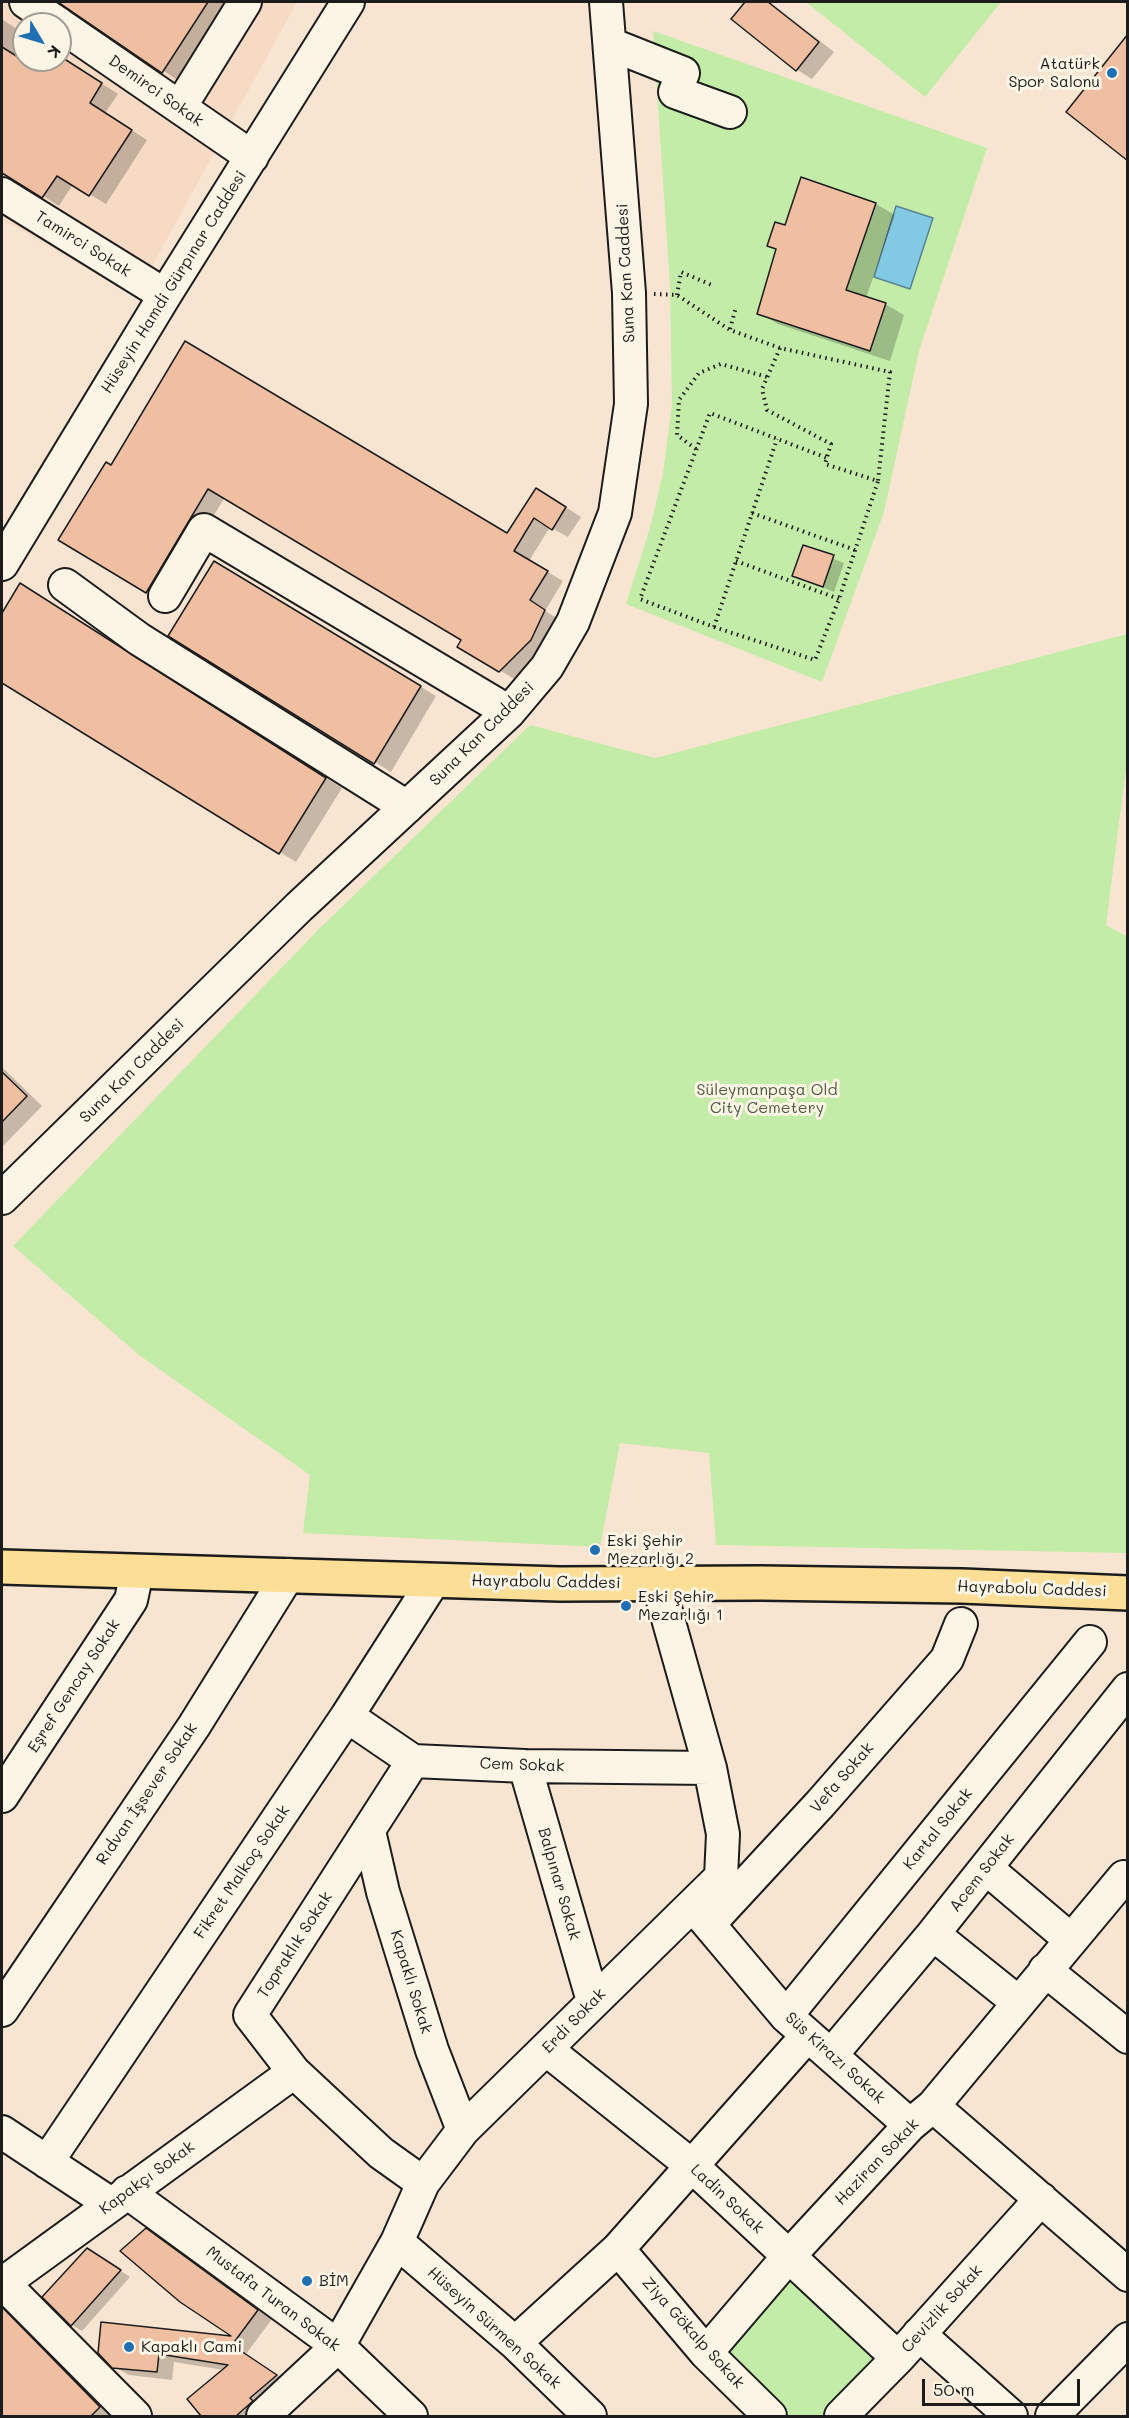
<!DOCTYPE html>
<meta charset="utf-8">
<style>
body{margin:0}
#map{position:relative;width:1129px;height:2418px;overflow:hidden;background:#f8e5d1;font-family:Mali,sans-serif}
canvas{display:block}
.frame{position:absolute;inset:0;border:3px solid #1c1c1c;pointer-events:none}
.north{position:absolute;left:12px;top:12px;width:60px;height:60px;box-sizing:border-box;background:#fcf5e5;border:2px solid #a29e95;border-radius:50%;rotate:128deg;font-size:16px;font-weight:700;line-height:24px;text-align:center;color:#1c1c1c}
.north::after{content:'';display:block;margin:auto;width:21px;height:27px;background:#1f6fb2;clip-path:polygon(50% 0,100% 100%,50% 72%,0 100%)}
.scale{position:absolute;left:922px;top:2379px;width:158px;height:27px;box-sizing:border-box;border:3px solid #1c1c1c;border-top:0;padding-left:8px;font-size:18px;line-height:21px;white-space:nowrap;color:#1c1c1c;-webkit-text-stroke:4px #fcf5e5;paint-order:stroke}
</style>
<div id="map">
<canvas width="1129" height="2418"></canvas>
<div class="frame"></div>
<div class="north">K</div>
<div class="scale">50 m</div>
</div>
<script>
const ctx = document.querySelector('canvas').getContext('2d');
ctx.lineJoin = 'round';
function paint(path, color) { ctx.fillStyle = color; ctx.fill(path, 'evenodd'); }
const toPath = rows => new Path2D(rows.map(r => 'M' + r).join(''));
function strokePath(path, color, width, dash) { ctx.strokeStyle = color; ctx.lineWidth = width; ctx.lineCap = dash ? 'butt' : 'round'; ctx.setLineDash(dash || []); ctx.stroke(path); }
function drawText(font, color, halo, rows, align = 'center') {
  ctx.font = font + ' Mali,sans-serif'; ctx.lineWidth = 6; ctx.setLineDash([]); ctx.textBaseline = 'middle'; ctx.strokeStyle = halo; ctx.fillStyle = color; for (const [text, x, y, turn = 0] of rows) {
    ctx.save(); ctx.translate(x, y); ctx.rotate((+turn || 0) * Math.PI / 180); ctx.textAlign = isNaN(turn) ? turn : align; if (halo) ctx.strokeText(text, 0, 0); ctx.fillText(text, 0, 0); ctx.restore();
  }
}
const built = toPath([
 [2,2,297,2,135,297,2,219],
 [24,24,60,24,60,60,24,60]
]);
const green = toPath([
 [806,2,1001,2,925,97],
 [653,31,987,148,919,351,884,512,822,682,626,604,650,528,663,473,672,404,670,286],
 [1127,634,1127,761,1106,925,1128,937,1127,1553,716,1545,709,1453,620,1443,600,1547,303,1533,310,1475,139,1355,13,1246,318,930,530,725,655,758],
 [781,2280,794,2280,878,2354,822,2416,782,2416,723,2350]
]);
const water = toPath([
 [896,206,933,218,910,289,874,277,896,206]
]);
const shadow = toPath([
 [60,2,230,2,179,81],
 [747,2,770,2,834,52,812,79,796,69,733,19],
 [2,19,24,34,24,45,16,57,35,68,40,60,60,60,60,57,118,94,105,113,147,140,106,204,73,184,59,206,2,170],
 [876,204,895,215,866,298,885,304,904,315,890,361,778,324,759,313,777,250,768,245,786,227],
 [111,467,507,534,553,499,581,517,568,537,550,527,529,561,563,581,545,611,560,620,547,649,516,680,459,646,463,640,225,497,162,601,60,540],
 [804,547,844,563,834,592,794,575],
 [230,572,436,696,391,772,375,762],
 [20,585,342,788,296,862,2,682,2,615],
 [2,1067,42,1106,2,1147],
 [146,2230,272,2319,246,2354,291,2384,261,2416,203,2416,189,2399,224,2370,174,2362,172,2380,129,2375,113,2366,99,2352,237,2338],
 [98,2256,130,2277,82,2331,72,2325,45,2297],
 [2,2306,22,2318,120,2416,2,2416]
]);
const building = toPath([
 [58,2,208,2,162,73,58,2],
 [745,2,768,2,819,42,796,71,731,19,745,2],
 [1128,34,1128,161,1066,112,1128,34],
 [2,47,34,67,38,60,66,60,102,83,90,103,132,130,89,196,57,176,42,198,2,173,2,47],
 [801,177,876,203,846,290,886,303,870,351,757,314,776,249,767,246,775,222,785,225,801,177],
 [185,341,507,533,536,488,566,507,552,530,534,518,514,551,548,571,530,600,545,610,531,640,499,672,457,647,461,640,208,489,146,593,58,540,106,462,111,465,185,341],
 [803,545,834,555,823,587,792,576,803,545],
 [214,561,421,686,374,764,168,636,214,561],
 [20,583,326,778,279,854,2,683,2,613,20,583],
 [2,1072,27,1096,2,1122,2,1072],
 [146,2228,258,2310,232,2345,277,2375,250,2398,253,2401,236,2416,201,2416,187,2399,228,2365,159,2354,157,2372,112,2368,98,2353,101,2322,231,2336,180,2302,120,2251,146,2228],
 [87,2248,121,2270,71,2326,42,2297,87,2248],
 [2,2307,100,2407,91,2416,2,2416,2,2307]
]);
const path = toPath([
 [654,294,677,295,730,330,780,348,890,372,878,481],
 [677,295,681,272,714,286],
 [730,329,736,307],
 [780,348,762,389,767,410,831,444,825,464,878,481,839,599,815,660,714,627,640,599,710,413,827,458],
 [696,449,677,435,679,400,699,373,721,364,767,377],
 [752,513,855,550],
 [736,561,839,599],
 [714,627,777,439]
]);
const minor = toPath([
 [26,2,59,24],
 [60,25,252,157],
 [610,44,683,73,675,92,730,112],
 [180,107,245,2],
 [2,194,165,295],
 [2,564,165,295,348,2],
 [65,585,139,639,407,807],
 [165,596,204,530,509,712],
 [2,1198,299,907,509,712,547,667,573,622,615,513,631,404,629,293,606,2],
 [347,1716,413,1761,525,1766,710,1768],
 [413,1761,250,2015,294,2072,381,2153,423,2183],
 [525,1766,593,2001],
 [2,1796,131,1600,137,1572],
 [369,1831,383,1892,432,2050,463,2130],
 [986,1868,1071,1940],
 [695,1908,786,2016,910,2125],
 [709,1924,820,1804,947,1659,961,1624],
 [933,1934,1019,2003],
 [1045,1970,1128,2037],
 [2,2010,194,1726,288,1575],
 [786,2016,1090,1642],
 [547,2050,691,2165,898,2358],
 [832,2054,933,1934,1128,1689],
 [933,2106,1128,2275],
 [2,2132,111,2204],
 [47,2162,347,1716,434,1580],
 [127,2192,338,2346,411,2416],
 [397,2242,515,2343,590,2416],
 [618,2249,706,2353,770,2416],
 [2,2282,135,2416],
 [2,2284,294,2072],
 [919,2334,1011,2416],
 [515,2343,618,2249,807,2036],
 [706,2353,788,2257,910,2125,933,2106,1124,1877],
 [263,2416,338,2346,397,2242,423,2183,463,2130,721,1877,723,1834,710,1768,658,1583],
 [841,2416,898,2358,1041,2199],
 [1052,2416,1128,2339]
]);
const major = toPath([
 [2,1567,560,1584,761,1583,962,1586,1128,1593]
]);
const markers = [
 [1112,73,6,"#1f6fb2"],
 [595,1550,6,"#1f6fb2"],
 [626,1606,6,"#1f6fb2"],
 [307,2281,6,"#1f6fb2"],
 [129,2347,6,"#1f6fb2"]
];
const poiNames = [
 ["Atatürk",1100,64,"right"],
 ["Spor Salonu",1100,82,"right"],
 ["Eski Şehir",607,1541],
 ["Mezarlığı 2",607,1559],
 ["Eski Şehir",638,1597],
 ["Mezarlığı 1",638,1615],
 ["BİM",319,2281],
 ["Kapaklı Cami",141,2347]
];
const streetNames = [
 ["Demirci Sokak",156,91,35],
 ["Tamirci Sokak",83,244,32],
 ["Suna Kan Caddesi",626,273,-93],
 ["Hüseyin Hamdi Gürpınar Caddesi",174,282,-58],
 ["Suna Kan Caddesi",482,734,-45],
 ["Suna Kan Caddesi",132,1071,-45],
 ["Hayrabolu Caddesi",546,1582,1],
 ["Hayrabolu Caddesi",1032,1589,2],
 ["Eşref Gencay Sokak",74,1686,-57],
 ["Cem Sokak",522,1765,2],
 ["Vefa Sokak",842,1778,-49],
 ["Rıdvan İşsever Sokak",147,1794,-56],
 ["Kartal Sokak",938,1829,-51],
 ["Fikret Malkoç Sokak",242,1872,-56],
 ["Acem Sokak",982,1873,-52],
 ["Balpınar Sokak",559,1884,74],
 ["Topraklık Sokak",295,1945,-57],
 ["Kapaklı Sokak",411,1982,73],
 ["Erdi Sokak",574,2021,-46],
 ["Süs Kirazı Sokak",835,2058,42],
 ["Haziran Sokak",877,2162,-46],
 ["Kapakçı Sokak",147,2178,-36],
 ["Ladin Sokak",727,2199,43],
 ["Mustafa Turan Sokak",273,2299,37],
 ["Cevizlik Sokak",942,2309,-48],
 ["Hüseyin Sürmen Sokak",494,2328,42],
 ["Ziya Gökalp Sokak",693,2333,48]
];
const parkNames = [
 ["Süleymanpaşa Old",767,1090],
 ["City Cemetery",767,1108]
];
paint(built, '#f6dac3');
paint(green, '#c3eca8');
paint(water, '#82c9e3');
strokePath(water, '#598493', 1.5);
paint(shadow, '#0003');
paint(building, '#f0bfa1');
strokePath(building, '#1c1c1c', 1.5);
strokePath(minor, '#1c1c1c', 36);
strokePath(major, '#1c1c1c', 38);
strokePath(path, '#1c1c1c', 4, [1.5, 4.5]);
strokePath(minor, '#fcf5e5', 32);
strokePath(major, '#fdde96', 33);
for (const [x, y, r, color] of markers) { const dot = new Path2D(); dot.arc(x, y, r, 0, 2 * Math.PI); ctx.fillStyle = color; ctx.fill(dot); strokePath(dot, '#fcf5e5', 2); }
drawText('16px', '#1c1c1c', '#fcf5e5', poiNames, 'left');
drawText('16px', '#1c1c1c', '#fcf5e5', streetNames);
drawText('16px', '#4e5a46', '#fcf5e5', parkNames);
</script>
